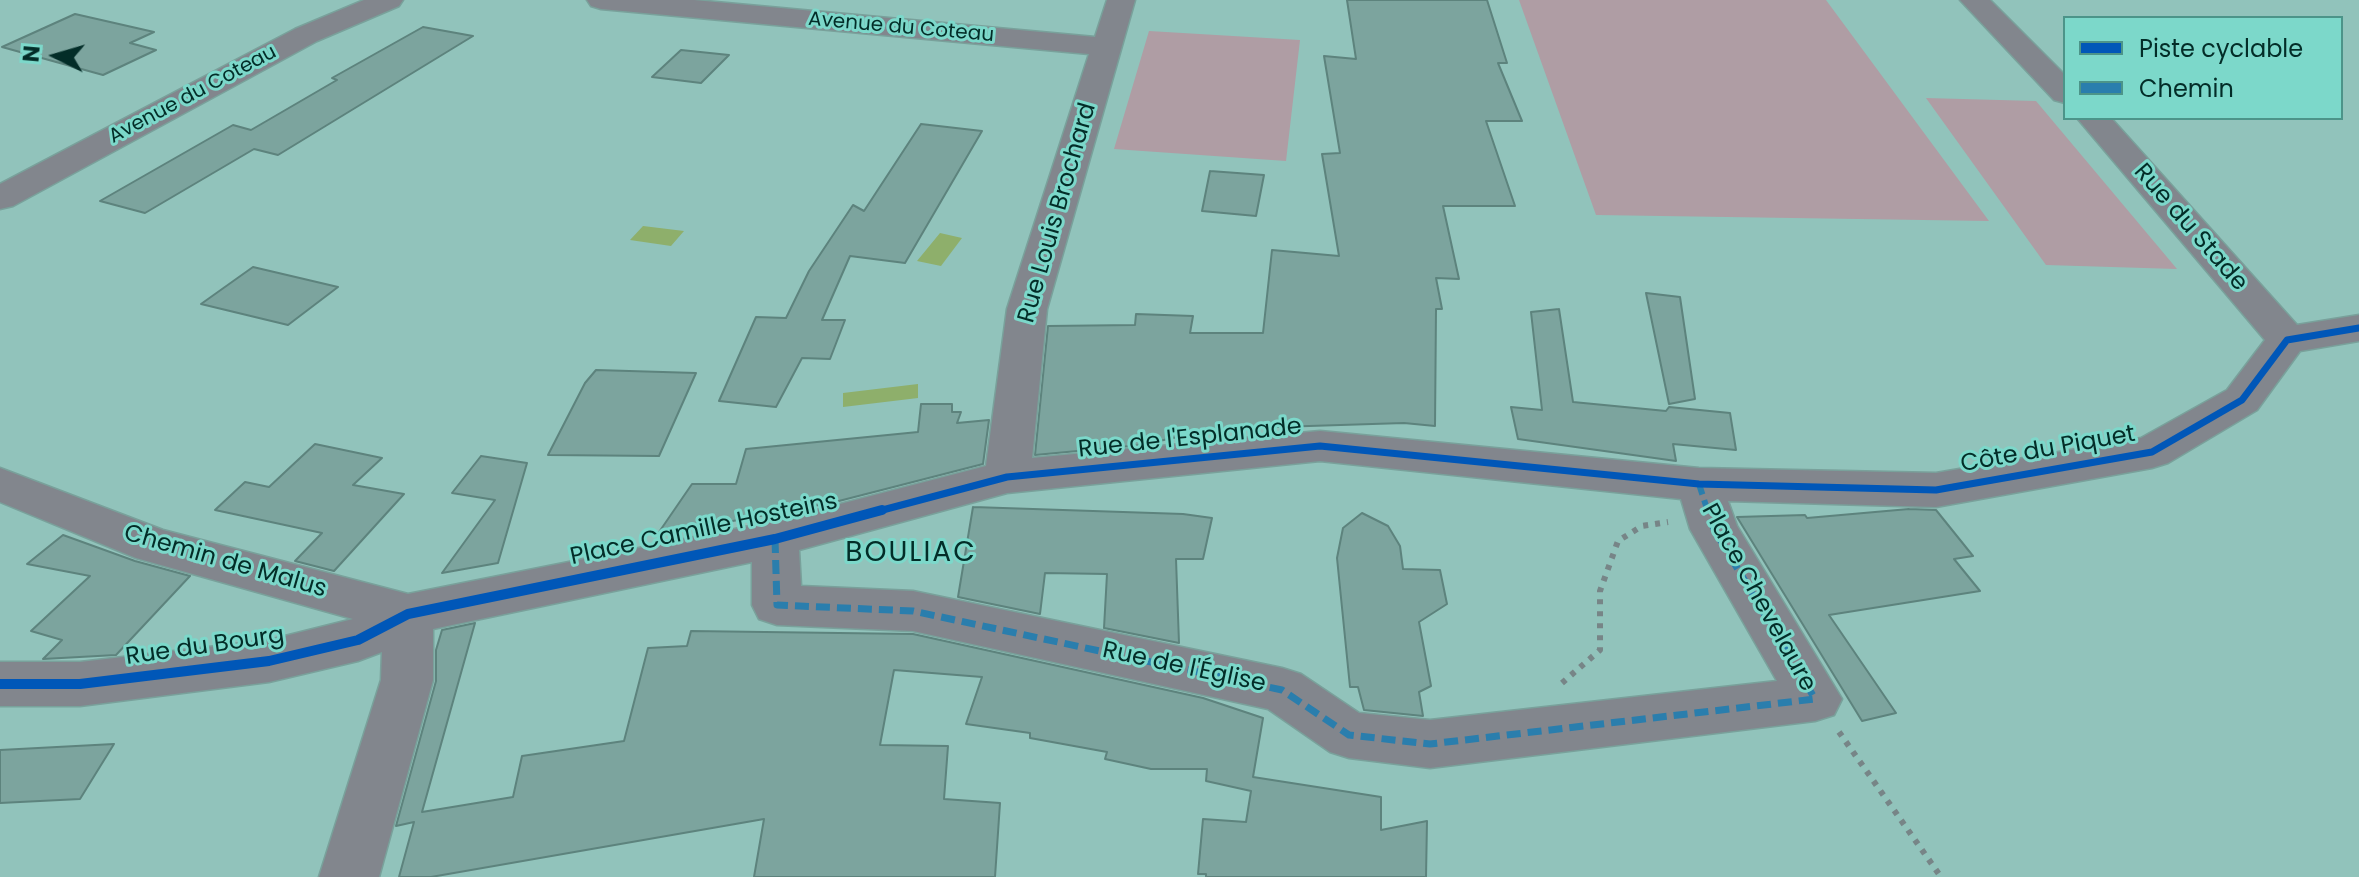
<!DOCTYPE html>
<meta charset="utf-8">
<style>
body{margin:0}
#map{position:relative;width:2359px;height:877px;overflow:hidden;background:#91c3bb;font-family:Poppins,sans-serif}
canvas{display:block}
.legend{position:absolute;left:2063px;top:16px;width:280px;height:104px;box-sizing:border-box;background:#7cd8ca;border:2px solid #4c9489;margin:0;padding:10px 14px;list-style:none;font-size:24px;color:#032d28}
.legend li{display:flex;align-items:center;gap:16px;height:40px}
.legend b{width:40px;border:2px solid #4c9489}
.north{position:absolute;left:16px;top:16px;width:80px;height:80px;-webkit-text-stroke:6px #7cd8ca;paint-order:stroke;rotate:275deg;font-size:22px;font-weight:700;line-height:32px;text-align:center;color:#032d28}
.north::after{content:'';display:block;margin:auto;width:28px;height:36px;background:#032d28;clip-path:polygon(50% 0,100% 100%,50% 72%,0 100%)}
</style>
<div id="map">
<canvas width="2359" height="877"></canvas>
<ul class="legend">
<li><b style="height:10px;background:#0057b8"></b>Piste cyclable</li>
<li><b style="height:10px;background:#2a7ead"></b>Chemin</li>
</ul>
<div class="north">N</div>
</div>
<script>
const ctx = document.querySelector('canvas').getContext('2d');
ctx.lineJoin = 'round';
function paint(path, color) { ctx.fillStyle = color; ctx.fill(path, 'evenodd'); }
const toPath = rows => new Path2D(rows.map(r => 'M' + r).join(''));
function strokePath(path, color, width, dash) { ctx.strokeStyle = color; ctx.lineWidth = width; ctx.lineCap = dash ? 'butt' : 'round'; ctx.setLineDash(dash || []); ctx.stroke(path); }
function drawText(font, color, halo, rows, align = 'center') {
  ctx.font = font + ' Poppins,sans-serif'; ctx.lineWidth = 6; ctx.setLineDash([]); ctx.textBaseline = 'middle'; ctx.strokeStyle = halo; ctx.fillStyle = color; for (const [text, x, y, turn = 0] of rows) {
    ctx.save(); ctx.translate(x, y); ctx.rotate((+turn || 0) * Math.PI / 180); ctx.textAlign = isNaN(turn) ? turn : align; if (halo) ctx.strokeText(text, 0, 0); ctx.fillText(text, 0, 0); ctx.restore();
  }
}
const green = toPath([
 [1519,0,1826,0,1989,221,1596,215],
 [1149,31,1300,40,1286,161,1114,149],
 [1926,98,2036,101,2177,269,2046,265]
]);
const water = toPath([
 [643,226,684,231,671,246,630,240],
 [940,233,962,238,941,266,917,261],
 [918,384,918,398,843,407,843,393]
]);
const building = toPath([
 [1347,0,1487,0,1507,63,1498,63,1522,121,1486,121,1515,206,1443,206,1459,279,1436,278,1442,309,1436,309,1435,426,1404,423,1214,429,1141,445,1035,455,1048,326,1135,325,1136,314,1193,316,1190,333,1263,333,1272,250,1339,256,1322,154,1340,153,1324,56,1356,59,1347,0],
 [75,14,154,32,130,43,156,50,103,75,2,47,75,14],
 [423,27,473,36,278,155,254,149,145,213,100,201,233,125,251,130,337,80,332,78,423,27],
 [681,50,729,55,701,83,652,77,681,50],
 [921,124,982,131,905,263,850,256,822,320,845,320,830,359,802,358,776,407,719,401,756,317,786,318,809,271,853,205,864,211,921,124],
 [1210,171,1264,175,1256,216,1202,211,1210,171],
 [253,267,338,287,288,325,201,304,253,267],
 [1646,293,1680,297,1695,399,1669,404,1646,293],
 [1559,309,1573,402,1666,411,1669,407,1730,413,1736,450,1673,444,1676,461,1518,439,1511,407,1542,410,1531,312,1559,309],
 [596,370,696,373,659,456,548,455,585,383,596,370],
 [921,404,952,404,952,412,961,412,957,423,989,420,983,464,835,502,657,535,692,484,736,484,746,449,918,432,921,404],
 [315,444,382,458,353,485,404,494,334,571,295,561,322,533,215,510,245,482,269,487,315,444],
 [481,456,527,463,498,563,442,573,495,500,452,493,481,456],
 [973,507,1183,514,1212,518,1203,559,1176,559,1179,643,1104,628,1107,574,1045,573,1040,614,958,597,973,507],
 [1909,509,1936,510,1973,556,1954,559,1980,591,1829,615,1896,713,1862,721,1737,517,1805,515,1807,518,1909,509],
 [1362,513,1388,526,1400,546,1403,569,1440,570,1447,604,1419,622,1431,686,1419,692,1423,716,1364,710,1358,687,1350,687,1337,558,1343,528,1362,513],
 [63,535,135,561,190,576,116,655,43,659,62,640,31,631,90,576,27,564,63,535],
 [475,623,422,812,513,797,522,756,624,741,648,648,687,646,691,631,913,634,1203,698,1263,718,1253,777,1381,797,1381,830,1427,821,1426,877,1206,877,1206,874,1198,874,1203,819,1246,822,1251,791,1206,781,1207,769,1151,769,1105,759,1107,752,1030,738,1030,733,966,724,982,677,894,670,880,745,948,746,944,799,1000,803,995,877,754,877,764,819,431,877,399,877,414,822,396,826,436,681,436,650,442,630,475,623],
 [114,744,80,799,0,803,0,750,114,744]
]);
const path = toPath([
 [1562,683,1600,650,1600,591,1618,541,1642,526,1668,522],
 [1839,732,1941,877]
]);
const minor = toPath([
 [364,0,403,0,399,6,317,41,13,206,0,209,0,184,295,29,364,0],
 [587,0,694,0,1095,37,1107,0,1135,0,1047,309,1032,458,1320,431,1699,468,1936,473,2141,438,2227,390,2265,340,2077,118,2111,118,2297,325,2359,315,2359,341,2300,351,2257,410,2168,463,2152,468,1936,507,1728,501,1737,526,1842,699,1834,715,1815,721,1430,768,1349,758,1330,752,1268,709,913,631,777,625,759,619,752,605,752,562,433,629,433,680,379,877,319,877,381,680,382,652,358,661,269,682,80,706,0,706,0,662,80,662,269,640,353,619,136,558,0,502,0,468,163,530,408,594,775,521,986,466,1007,309,1089,54,601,9,591,6,587,0],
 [1320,461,1681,499,1690,529,1777,681,1430,720,1359,713,1301,674,1282,668,913,591,801,586,799,550,1007,493,1320,461],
 [1960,0,1990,0,2065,75,2065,103,2054,100,1960,0]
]);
const quietFar1 = toPath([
 [1699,484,1708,512]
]);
const quiet = toPath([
 [775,539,777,605,913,611,1282,690,1349,735,1430,744,1815,699,1714,529,1708,510]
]);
const cyclewayFar1 = toPath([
 [875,512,1007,477,1320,446,1699,484,1936,490,2152,452,2242,400,2287,340,2359,328]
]);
const cycleway = toPath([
 [0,684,80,684,269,661,358,640,408,614,775,539,882,510]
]);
const farStreetnames = [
 ["Avenue du Coteau",901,28,5],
 ["Avenue du Coteau",193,95,-28]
];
const streetNames = [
 ["Rue Louis Brochard",1058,213,-74],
 ["Rue du Stade",2190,228,49],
 ["Rue de l'Esplanade",1190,439,-6],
 ["Côte du Piquet",2048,450,-10],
 ["Place Camille Hosteins",704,530,-12],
 ["Chemin de Malus",225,562,16],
 ["Place Chevelaure",1758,598,61],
 ["Rue du Bourg",205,647,-8],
 ["Rue de l'Église",1184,668,12]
];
const quarterNames = [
 ["BOULIAC",911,554]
];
paint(green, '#af9da4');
paint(water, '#8eaf6b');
paint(building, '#7ca49e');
strokePath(building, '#5d837d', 2);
strokePath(minor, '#79a19b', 3);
strokePath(path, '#778587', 6, [5, 7]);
paint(minor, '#82868d');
strokePath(quietFar1, '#2a7ead', 6, [11, 6]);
strokePath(quiet, '#2a7ead', 7, [14, 7]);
strokePath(cyclewayFar1, '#0057b8', 7);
strokePath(cycleway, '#0057b8', 10);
drawText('20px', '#032d28', '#7cd8ca', farStreetnames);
drawText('24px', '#032d28', '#7cd8ca', streetNames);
ctx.letterSpacing = '2px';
drawText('28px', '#032d28', '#7cd8ca', quarterNames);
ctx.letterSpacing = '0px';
</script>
